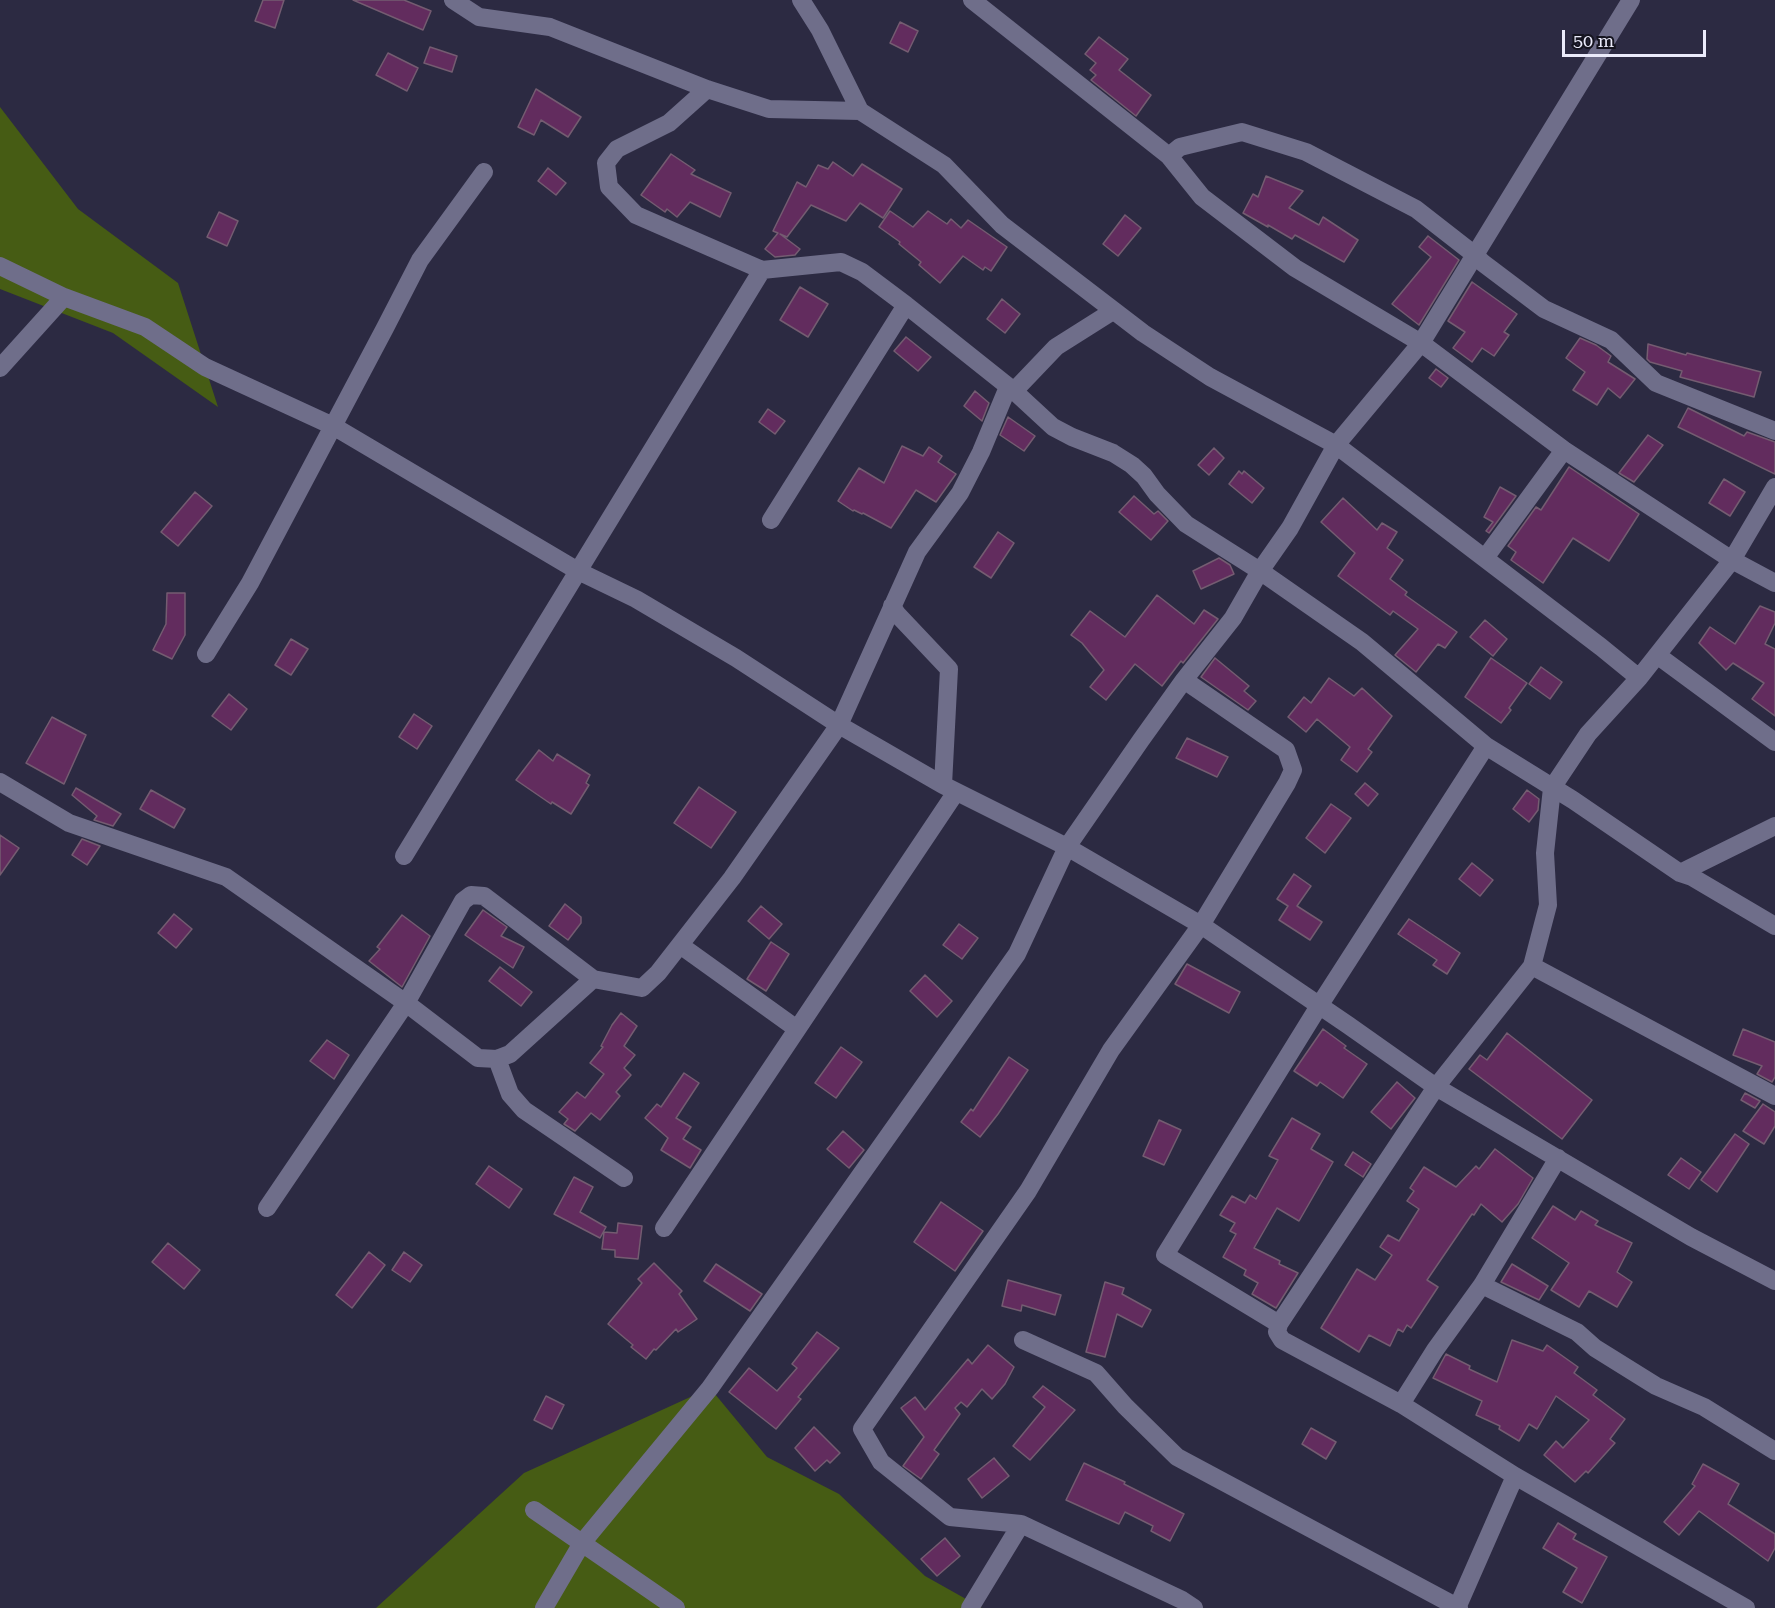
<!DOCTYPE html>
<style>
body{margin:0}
#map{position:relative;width:1775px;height:1608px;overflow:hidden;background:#2c2a42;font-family:"Roboto Serif",serif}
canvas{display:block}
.scale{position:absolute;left:1562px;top:30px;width:144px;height:27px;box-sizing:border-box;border:3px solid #eaeafa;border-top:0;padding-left:8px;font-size:18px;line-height:21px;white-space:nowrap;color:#eaeafa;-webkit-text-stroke:4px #15141f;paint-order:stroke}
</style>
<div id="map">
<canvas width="1775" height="1608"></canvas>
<div class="scale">50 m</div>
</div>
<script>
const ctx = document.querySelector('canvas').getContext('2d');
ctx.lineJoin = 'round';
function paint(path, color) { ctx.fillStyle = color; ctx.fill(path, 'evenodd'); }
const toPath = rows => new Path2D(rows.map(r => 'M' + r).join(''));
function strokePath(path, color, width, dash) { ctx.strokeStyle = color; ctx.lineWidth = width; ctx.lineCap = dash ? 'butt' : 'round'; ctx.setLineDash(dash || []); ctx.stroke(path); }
const green = toPath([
 [0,107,78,209,178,283,218,407,113,333,0,289],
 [710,1388,767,1457,839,1494,925,1576,982,1608,376,1608,524,1473]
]);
const building = toPath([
 [263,0,284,0,275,28,255,21,263,0],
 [353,0,404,0,431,11,423,30,353,0],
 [900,22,918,31,908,52,890,43,900,22],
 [1099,37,1128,59,1119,70,1151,95,1136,116,1091,80,1096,75,1090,70,1096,63,1085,54,1099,37],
 [430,47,457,56,452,72,424,63,430,47],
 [388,53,418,68,407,91,376,75,388,53],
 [536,89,581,117,568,137,541,120,534,135,518,127,536,89],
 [671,154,695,170,691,174,731,193,720,217,690,202,677,217,667,209,665,212,641,195,671,154],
 [833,162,853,176,862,164,902,189,883,218,860,203,846,221,811,205,787,237,780,234,800,249,795,255,775,257,765,249,778,233,773,231,797,182,806,187,818,165,828,169,833,162],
 [548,168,566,183,556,195,538,181,548,168],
 [1266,176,1303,191,1289,208,1319,225,1323,217,1358,240,1344,262,1295,235,1292,239,1268,225,1268,227,1243,213,1253,194,1258,197,1266,176],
 [890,211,913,227,928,211,947,224,951,219,961,228,968,220,1007,247,991,271,985,267,983,270,963,256,940,283,919,265,921,262,899,244,900,242,879,227,890,211],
 [219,212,238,221,227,246,207,237,219,212],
 [1125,215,1141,228,1118,256,1103,244,1125,215],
 [1428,236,1459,260,1419,325,1392,304,1431,257,1419,247,1428,236],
 [1472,282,1517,314,1504,332,1509,335,1494,356,1482,348,1472,362,1453,348,1465,332,1448,321,1472,282],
 [800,287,828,304,808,337,780,320,800,287],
 [1002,299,1020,314,1005,333,987,319,1002,299],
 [906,337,931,357,918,371,894,351,906,337],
 [1580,338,1596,345,1611,356,1608,362,1635,379,1620,398,1608,388,1597,405,1573,390,1585,372,1566,358,1580,338],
 [1648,344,1686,355,1687,353,1761,372,1754,397,1680,377,1682,371,1650,362,1647,359,1648,344],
 [1436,369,1448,378,1441,387,1429,378,1436,369],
 [975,391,989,403,982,421,964,406,975,391],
 [1688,408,1744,436,1747,432,1775,442,1775,474,1678,427,1688,408],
 [768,409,785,421,775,434,759,422,768,409],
 [1008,417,1035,436,1024,451,1000,435,1008,417],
 [1648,435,1663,445,1634,482,1619,473,1648,435],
 [902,446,923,456,929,447,942,456,938,462,956,474,936,502,916,490,891,528,863,513,862,514,854,510,853,511,838,501,859,468,884,483,902,446],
 [1214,448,1224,458,1209,475,1198,465,1214,448],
 [1569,467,1639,514,1609,561,1573,538,1543,583,1511,560,1516,552,1508,546,1536,507,1541,510,1569,467],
 [1239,471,1242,474,1244,471,1264,488,1252,503,1229,484,1239,471],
 [1724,479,1745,492,1730,516,1709,503,1724,479],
 [1500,487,1516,496,1489,533,1486,531,1493,522,1484,517,1500,487],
 [195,492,212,506,178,546,161,532,195,492],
 [1134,496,1154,514,1158,511,1168,521,1151,540,1119,512,1134,496],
 [1343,498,1377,530,1382,523,1397,532,1387,548,1403,560,1390,579,1407,592,1405,595,1457,632,1445,648,1438,644,1416,672,1395,655,1418,629,1393,611,1390,615,1338,576,1355,553,1321,522,1343,498],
 [998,532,1014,543,991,578,974,567,998,532],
 [1219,558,1230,565,1234,574,1201,589,1193,571,1219,558],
 [167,593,185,593,185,635,172,659,153,650,166,624,167,593],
 [1157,595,1194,624,1204,610,1218,619,1183,663,1181,661,1162,686,1135,664,1106,700,1090,687,1104,670,1082,643,1071,635,1090,611,1125,637,1157,595],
 [1760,606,1775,612,1775,623,1765,644,1775,649,1775,716,1752,699,1764,683,1733,663,1726,670,1699,643,1710,627,1735,644,1760,606],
 [1485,620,1507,639,1493,656,1470,637,1485,620],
 [291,639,308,649,291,675,275,665,291,639],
 [1215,658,1249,686,1244,691,1256,701,1248,710,1201,677,1215,658],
 [1491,658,1527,683,1509,708,1511,710,1501,723,1465,697,1491,658],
 [1541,667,1562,682,1550,699,1529,684,1541,667],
 [1329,678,1354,696,1362,688,1392,716,1368,749,1372,752,1357,772,1341,760,1350,747,1317,719,1306,732,1288,717,1304,697,1311,703,1329,678],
 [229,694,247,709,231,730,212,716,229,694],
 [414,714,432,726,417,749,399,737,414,714],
 [52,717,86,735,64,784,26,763,52,717],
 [1187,738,1228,757,1217,777,1176,758,1187,738],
 [539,750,553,761,557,754,590,775,586,783,589,785,571,814,552,802,551,804,516,780,539,750],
 [1365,783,1378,794,1368,806,1355,794,1365,783],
 [699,787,736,812,711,848,674,823,699,787],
 [76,788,121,814,113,826,94,820,97,816,72,795,76,788],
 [151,790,185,809,174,828,140,809,151,790],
 [1527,790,1539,799,1538,810,1529,822,1513,809,1527,790],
 [1331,804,1351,818,1325,853,1306,838,1331,804],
 [0,835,19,848,0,875,0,835],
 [82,839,100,846,87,865,72,855,82,839],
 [1472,863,1493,880,1480,896,1459,879,1472,863],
 [1294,874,1311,886,1297,906,1322,922,1310,940,1279,920,1288,906,1277,899,1294,874],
 [565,904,581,917,581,923,568,940,549,926,565,904],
 [761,906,782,924,769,939,748,921,761,906],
 [483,910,507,927,501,936,524,947,513,968,465,935,483,910],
 [174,914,192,929,176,948,158,933,174,914],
 [402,915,430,936,402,987,369,961,380,949,377,947,402,915],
 [1409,919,1460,953,1447,974,1433,965,1437,960,1398,934,1409,919],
 [959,924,978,938,962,959,943,945,959,924],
 [771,942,789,954,766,991,747,979,771,942],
 [1187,964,1240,992,1229,1013,1175,984,1187,964],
 [500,967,532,992,521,1006,489,981,500,967],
 [925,975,952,1001,937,1017,910,991,925,975],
 [621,1013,637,1026,624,1046,635,1055,624,1068,631,1075,616,1092,620,1096,600,1120,591,1113,575,1131,564,1124,568,1119,559,1112,577,1092,585,1098,604,1074,590,1063,603,1047,601,1046,612,1025,621,1013],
 [1323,1029,1346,1046,1344,1048,1367,1064,1343,1098,1320,1082,1317,1086,1294,1071,1323,1029],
 [1743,1029,1775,1042,1775,1077,1772,1082,1757,1074,1762,1066,1733,1055,1743,1029],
 [1507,1033,1592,1100,1562,1139,1469,1069,1480,1055,1487,1060,1507,1033],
 [327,1040,349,1055,334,1079,310,1061,327,1040],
 [841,1047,862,1062,836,1098,815,1083,841,1047],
 [1009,1057,1028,1070,998,1114,980,1137,961,1122,971,1109,973,1111,1009,1057],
 [684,1073,699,1083,676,1118,691,1127,683,1139,701,1150,690,1168,661,1150,668,1138,645,1118,657,1104,661,1107,684,1073],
 [1397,1082,1415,1098,1391,1129,1371,1112,1397,1082],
 [1745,1093,1760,1101,1755,1108,1741,1100,1745,1093],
 [1763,1104,1775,1112,1775,1126,1764,1144,1743,1131,1763,1104],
 [1292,1118,1320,1134,1311,1149,1333,1162,1299,1221,1277,1208,1254,1248,1280,1261,1279,1264,1298,1273,1276,1308,1252,1294,1258,1283,1244,1275,1246,1270,1223,1257,1236,1234,1230,1231,1235,1223,1220,1215,1232,1196,1245,1203,1250,1195,1256,1199,1278,1160,1269,1156,1292,1118],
 [1159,1120,1181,1130,1164,1165,1143,1156,1159,1120],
 [843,1131,864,1150,849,1168,827,1149,843,1131],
 [1735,1134,1749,1144,1717,1192,1701,1180,1735,1134],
 [1495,1149,1533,1178,1518,1204,1502,1222,1481,1204,1474,1215,1472,1214,1427,1280,1438,1287,1411,1328,1407,1325,1403,1332,1398,1329,1390,1346,1369,1335,1359,1352,1321,1328,1357,1269,1375,1280,1392,1255,1380,1247,1388,1235,1399,1241,1419,1209,1407,1201,1414,1191,1410,1188,1424,1167,1456,1187,1476,1166,1479,1169,1495,1149],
 [1353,1152,1371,1164,1363,1177,1345,1165,1353,1152],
 [1681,1158,1701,1172,1689,1189,1668,1175,1681,1158],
 [489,1166,522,1189,509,1208,476,1184,489,1166],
 [574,1177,593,1187,580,1212,606,1227,600,1238,554,1214,574,1177],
 [941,1202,983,1231,955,1271,914,1242,941,1202],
 [1553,1206,1575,1220,1581,1211,1598,1221,1595,1225,1632,1243,1617,1272,1632,1282,1617,1307,1589,1291,1579,1307,1551,1290,1569,1263,1532,1238,1553,1206],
 [618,1223,642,1226,638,1259,615,1257,615,1250,602,1249,604,1232,617,1233,618,1223],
 [168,1243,200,1270,184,1289,152,1262,168,1243],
 [369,1252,385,1265,352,1308,336,1295,369,1252],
 [404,1252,422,1265,410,1282,392,1270,404,1252],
 [654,1263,682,1291,679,1294,697,1319,678,1332,676,1329,656,1350,654,1349,646,1359,631,1347,633,1345,608,1324,642,1283,638,1279,654,1263],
 [716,1264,762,1294,750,1311,704,1281,716,1264],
 [1512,1264,1548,1286,1539,1300,1501,1282,1512,1264],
 [1008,1280,1061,1295,1055,1315,1022,1305,1021,1311,1002,1306,1008,1280],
 [1105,1282,1124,1288,1122,1294,1151,1310,1142,1327,1117,1314,1105,1357,1086,1352,1105,1282],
 [817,1332,839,1348,798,1397,801,1399,776,1429,729,1392,749,1368,777,1391,797,1368,792,1364,817,1332],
 [1512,1340,1543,1351,1547,1345,1578,1367,1574,1373,1597,1390,1593,1395,1625,1419,1610,1439,1615,1443,1588,1473,1586,1471,1575,1482,1544,1455,1556,1441,1563,1448,1589,1420,1556,1396,1537,1429,1529,1424,1519,1441,1499,1429,1500,1426,1476,1415,1482,1401,1433,1378,1446,1354,1470,1366,1469,1369,1497,1382,1512,1340],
 [988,1345,1014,1367,1005,1384,992,1399,982,1389,967,1407,961,1402,955,1408,960,1414,934,1450,939,1454,921,1479,903,1466,924,1437,901,1408,915,1397,925,1410,968,1359,972,1364,988,1345],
 [1043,1386,1075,1410,1030,1460,1013,1446,1045,1407,1033,1397,1043,1386],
 [546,1396,564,1405,552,1429,534,1420,546,1396],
 [814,1427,840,1453,830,1463,827,1460,815,1471,795,1448,814,1427],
 [1311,1428,1336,1442,1326,1459,1302,1444,1311,1428],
 [994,1458,1009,1476,982,1498,968,1479,994,1458],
 [1084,1463,1125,1482,1124,1484,1184,1514,1170,1541,1151,1531,1153,1526,1125,1512,1119,1524,1066,1500,1084,1463],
 [1703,1464,1739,1484,1728,1504,1775,1534,1775,1548,1768,1561,1699,1511,1679,1535,1664,1522,1695,1486,1692,1484,1703,1464],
 [1558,1523,1576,1534,1573,1539,1607,1557,1582,1603,1563,1592,1577,1568,1543,1548,1558,1523],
 [945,1538,960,1556,937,1576,921,1559,945,1538]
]);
const minor = toPath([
 [453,0,479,17,550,27,707,89,769,109,860,111,944,165,1002,225,1143,333,1210,377,1336,445,1601,647,1639,678],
 [801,0,820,30,860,111],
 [972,0,1169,156,1202,197,1295,268,1421,343,1564,450,1732,560,1775,583],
 [707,89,669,123,617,149,606,163,609,187,636,215,762,270],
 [1169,156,1180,147,1242,132,1306,152,1416,209,1475,255,1483,263,1544,309,1611,340,1656,383,1775,431],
 [0,266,64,297,145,327,205,367,333,426,578,571,636,599,736,658,839,725,732,878,658,973,642,988,593,979,510,1054,497,1059,478,1058,406,1003,226,877,69,823,0,782],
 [0,368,64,297],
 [1014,391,1056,347,1113,311],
 [771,520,906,305],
 [1485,558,1564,450],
 [892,606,897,614,949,669,943,785,1067,847,1201,925,1348,1025,1436,1087,1691,1237,1775,1281],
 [206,654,250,583,385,328,420,260,484,172],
 [1657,655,1775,742],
 [943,785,839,725,917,552,960,493,981,452,1008,387],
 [404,856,762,270,841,262,862,272,906,305,1014,391,1053,427,1072,437,1113,453,1132,465,1144,476,1157,494,1186,524,1260,571,1362,642,1486,746,1573,800,1680,873,1692,877,1775,926],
 [1680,873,1775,826],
 [680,945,797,1029],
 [1532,966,1548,905,1545,853,1552,788,1588,734,1639,678,1732,560,1775,487],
 [497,1059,510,1094,524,1110,624,1178],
 [267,1208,406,1003,463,901,471,895,484,896,593,979],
 [664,1228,956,792],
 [1482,1285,1577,1332,1595,1348,1656,1386,1704,1407,1775,1451],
 [1279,1324,1165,1255,1319,1006,1486,746],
 [1023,1340,1096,1373,1125,1406,1177,1457,1459,1608],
 [1401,1404,1435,1350,1482,1285,1558,1158],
 [534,1510,676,1608],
 [1021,1524,950,1517,881,1462,862,1429,1028,1191,1111,1050,1201,925,1287,783,1293,770,1286,750,1184,680],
 [544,1608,582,1543,710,1388,1017,954,1067,847,1141,740,1184,680,1233,618,1260,571,1290,528,1336,445,1421,343,1631,0],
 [970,1608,1021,1524,1182,1600,1194,1608],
 [1457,1608,1515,1476],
 [1746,1608,1515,1476,1401,1404,1282,1340,1277,1332,1279,1324,1436,1087,1532,966,1775,1096]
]);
paint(green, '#465c14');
paint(building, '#622c5e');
strokePath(building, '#745c71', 1.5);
strokePath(minor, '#6f6e8a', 18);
</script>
